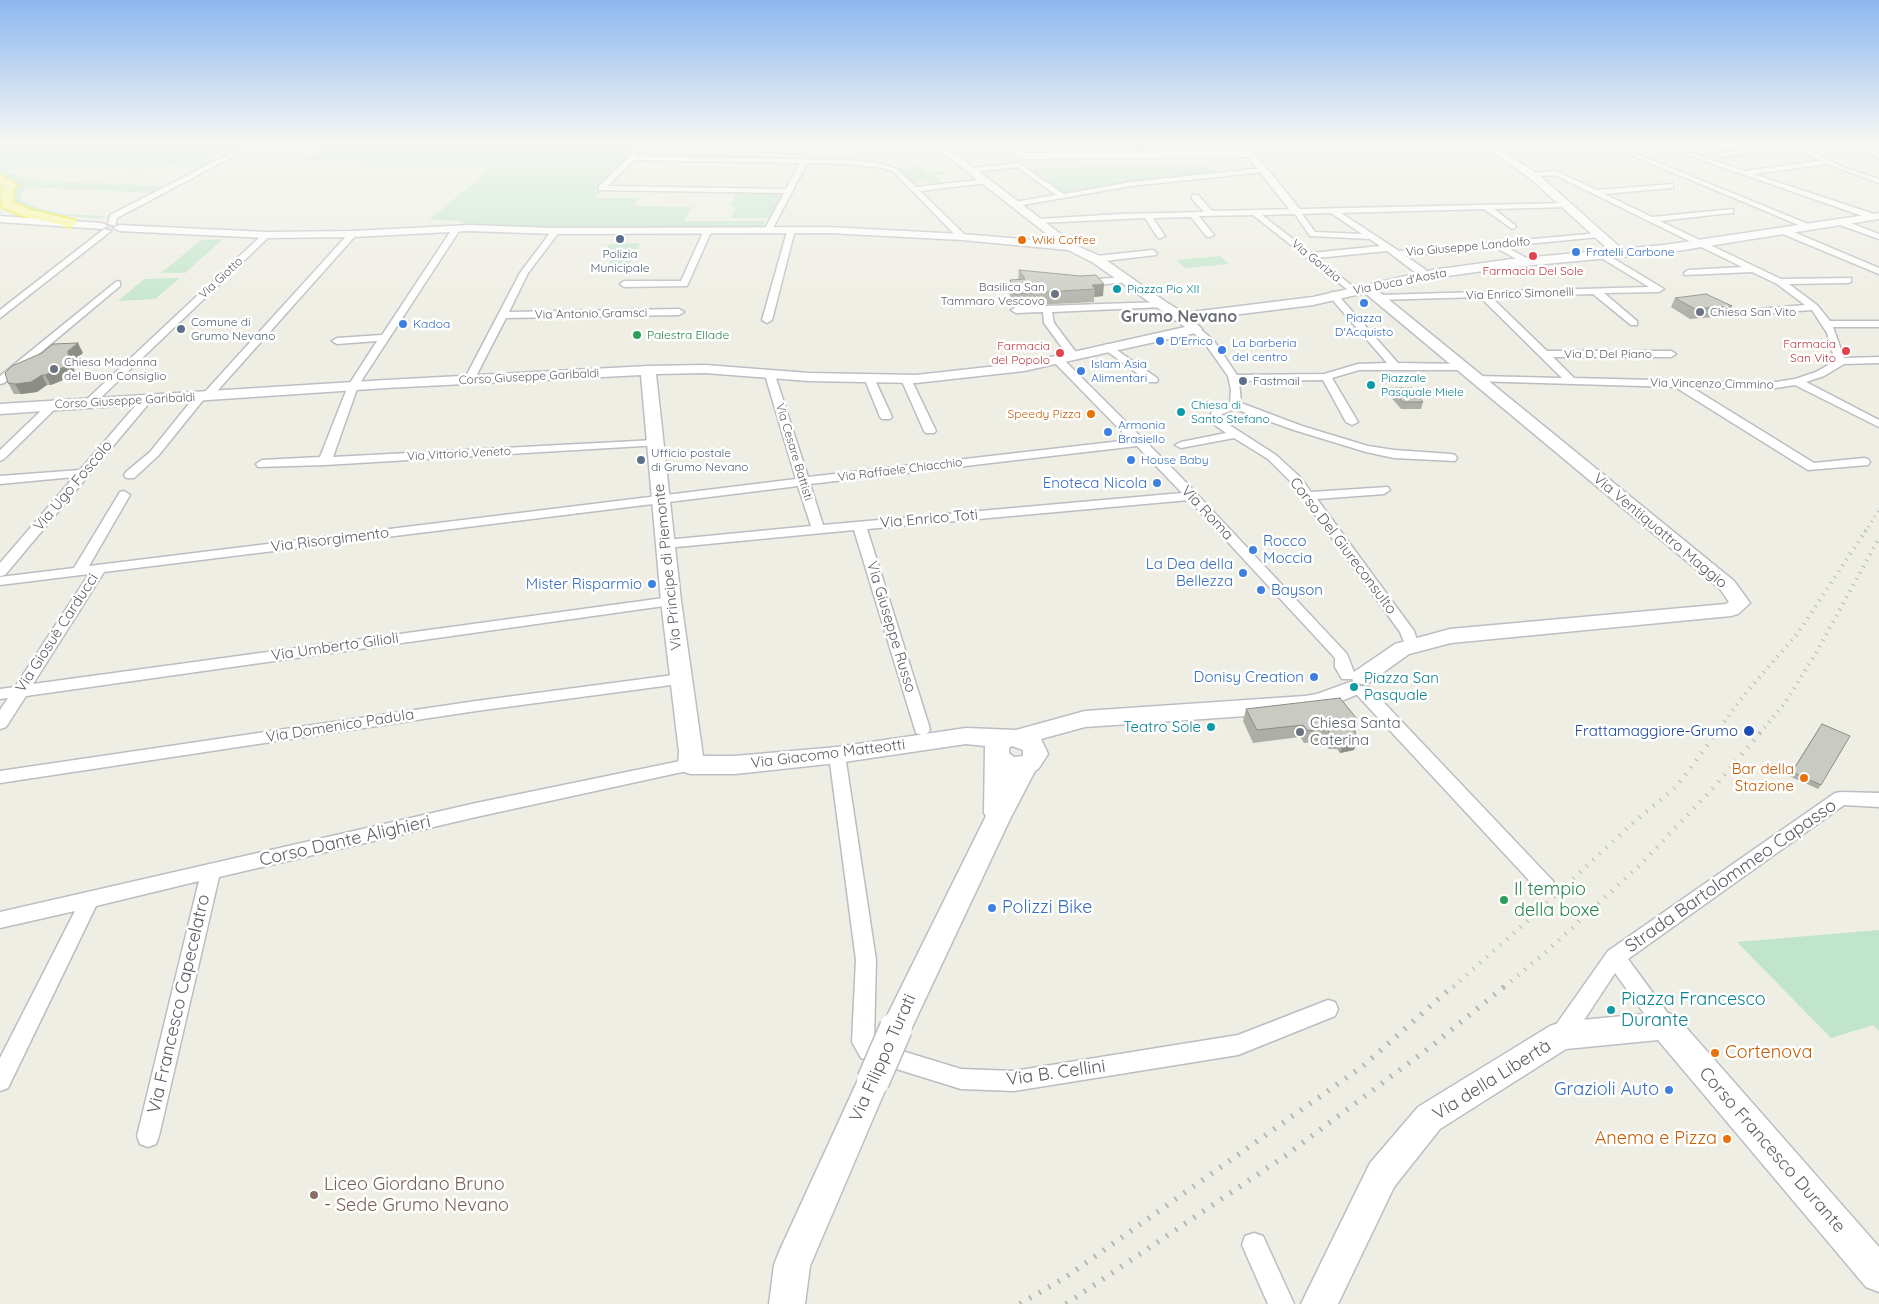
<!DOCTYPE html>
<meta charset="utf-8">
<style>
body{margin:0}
canvas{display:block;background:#eeeee4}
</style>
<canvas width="1879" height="1304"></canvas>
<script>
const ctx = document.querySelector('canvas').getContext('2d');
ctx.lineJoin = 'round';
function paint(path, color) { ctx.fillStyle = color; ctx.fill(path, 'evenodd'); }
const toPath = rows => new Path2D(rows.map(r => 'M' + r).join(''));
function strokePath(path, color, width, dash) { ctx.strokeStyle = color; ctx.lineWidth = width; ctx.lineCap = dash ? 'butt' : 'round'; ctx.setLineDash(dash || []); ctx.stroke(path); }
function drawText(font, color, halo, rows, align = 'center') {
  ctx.font = font + ' Quicksand,sans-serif'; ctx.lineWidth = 5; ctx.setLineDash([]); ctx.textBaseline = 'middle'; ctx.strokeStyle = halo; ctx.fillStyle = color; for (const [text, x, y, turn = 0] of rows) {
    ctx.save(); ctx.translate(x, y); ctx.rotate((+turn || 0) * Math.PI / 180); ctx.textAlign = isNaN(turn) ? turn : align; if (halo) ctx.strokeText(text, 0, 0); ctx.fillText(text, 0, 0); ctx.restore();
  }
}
const green = toPath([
 [0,141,247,141,239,148,211,156,207,160,213,162,203,166,157,165,144,170,38,165,3,171,14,174,27,180,165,186,152,193,27,187,21,194,21,200,41,209,63,214,106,216,100,219,40,213,17,204,13,197,16,189,14,181,0,176],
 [339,141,634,141,630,159,596,198,639,198,634,206,692,207,684,221,764,221,763,227,596,228,470,225,460,221,429,220,490,169,362,166,367,162,302,160],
 [1210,165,1219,172,1130,182,1063,195,1033,173,1035,167],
 [920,166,928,173,942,171,945,174,935,175,941,182,930,183,927,181,911,182,907,176,897,168],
 [737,192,785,193,768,218,730,218,736,207,730,206],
 [223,239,185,273,161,273,201,240],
 [641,243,627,268,606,268,616,251,606,251,609,244],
 [1220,256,1229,264,1185,268,1176,260],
 [180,278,155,299,118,301,144,279],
 [1879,930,1879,1031,1873,1025,1831,1038,1737,942]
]);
const street = toPath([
 [254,141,262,141,117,218,115,226,108,224,110,215,254,141],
 [642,141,648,141,635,156,849,160,883,164,897,169,916,187,987,179,991,181,987,183,920,191,965,235,965,239,959,239,893,171,882,168,849,164,807,163,772,230,768,232,764,230,784,193,599,190,599,186,628,158,628,156,642,141],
 [634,160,800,163,786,189,608,186,634,160],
 [1783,141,1791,141,1845,168,1879,179,1879,183,1828,164,1753,174,1877,215,1877,219,1871,219,1676,151,1681,150,1745,171,1821,161,1783,141],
 [1844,141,1852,141,1879,153,1879,158,1844,141],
 [815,142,869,143,872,145,869,147,813,145,812,144,815,142],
 [1386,144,1496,148,1732,144,1735,146,1734,147,1627,150,1813,226,1806,228,1619,150,1496,152,1384,147,1383,146,1386,144],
 [1772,147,1774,148,1774,150,1721,157,1718,155,1721,153,1772,147],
 [1018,163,1064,194,1131,182,1264,168,1268,170,1264,172,1131,186,1017,206,1013,204,1014,202,1056,195,1017,167,973,172,969,170,973,168,1018,163],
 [1556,171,1597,190,1673,184,1673,188,1670,188,1604,194,1652,217,1733,209,1733,213,1730,213,1660,221,1781,279,1851,278,1851,282,1848,283,1789,284,1817,305,1830,321,1879,321,1879,327,1833,327,1844,358,1879,357,1879,363,1844,364,1824,376,1806,382,1879,420,1879,427,1795,385,1769,389,1691,387,1814,463,1864,458,1868,459,1870,462,1868,465,1808,470,1675,387,1473,381,1472,379,1477,376,1562,378,1480,297,1377,300,1375,298,1380,295,1649,287,1598,256,1598,252,1601,251,1664,289,1659,292,1604,293,1637,321,1637,325,1631,325,1593,294,1491,297,1547,351,1671,351,1676,354,1671,357,1553,357,1574,378,1769,383,1795,379,1816,372,1835,361,1827,333,1812,310,1742,315,1740,313,1745,310,1805,305,1777,284,1752,272,1685,275,1684,273,1688,270,1742,267,1555,175,1531,177,1527,175,1531,173,1556,171],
 [1192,195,1198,195,1212,211,1568,203,1572,205,1568,207,1494,209,1515,225,1516,227,1512,229,1484,209,1341,213,1399,251,1600,233,1604,235,1600,237,1505,246,1528,259,1529,261,1525,264,1495,247,1406,256,1426,270,1428,276,1424,279,1387,251,1317,258,1356,289,1358,291,1353,294,1253,215,1199,216,1214,235,1210,237,1207,237,1191,217,1153,218,1165,236,1161,238,1158,238,1145,218,1040,223,1036,221,1040,219,1120,214,1204,212,1192,199,1192,195],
 [1331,213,1362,234,1315,232,1302,214,1331,213],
 [1295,214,1310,236,1370,239,1380,246,1311,253,1262,215,1295,214],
 [1837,220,1843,220,1879,234,1879,239,1837,224,1837,220],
 [454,226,461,228,358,386,333,457,655,440,661,443,659,445,325,465,258,467,256,464,262,460,320,457,348,386,377,341,337,344,332,341,337,338,382,335,454,226],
 [705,228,712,230,687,286,624,287,620,284,624,281,681,281,705,228],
 [788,228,795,230,772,320,767,323,762,320,788,228],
 [1778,228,1784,228,1879,268,1879,274,1778,232,1778,228],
 [104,229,111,231,0,318,0,310,104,229],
 [553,229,560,231,528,273,509,312,679,309,684,312,679,315,506,318,474,380,469,383,465,382,464,380,520,273,553,229],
 [350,232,357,234,211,398,204,399,158,456,134,478,126,478,124,475,126,472,150,452,196,395,203,394,350,232],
 [264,233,271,235,93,405,85,405,84,403,85,401,264,233],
 [1153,250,1157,253,1156,255,1096,262,1092,259,1096,256,1153,250],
 [1127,277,1131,280,1130,282,1082,286,1078,283,1082,280,1127,277],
 [117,281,120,282,120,286,4,383,0,384,0,376,117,281],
 [1333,292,1336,293,1398,363,1463,364,1468,367,1463,370,1359,370,1332,378,1358,422,1352,425,1346,422,1323,380,1239,381,1241,403,1302,426,1368,446,1394,450,1451,454,1455,455,1457,458,1455,461,1394,458,1366,452,1294,430,1235,409,1222,414,1220,419,1276,455,1301,478,1311,492,1388,487,1390,490,1384,494,1317,499,1414,631,1419,646,1417,649,1412,651,1407,649,1400,632,1293,484,1268,459,1234,438,1181,448,1175,445,1181,442,1226,433,1208,420,1213,410,1230,403,1231,390,1228,376,1206,345,1192,331,1192,327,1198,327,1214,341,1237,375,1324,374,1358,364,1387,363,1330,297,1330,293,1333,292],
 [1161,302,1164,303,1164,307,1052,312,1054,323,1078,355,1073,358,1069,357,1044,323,1043,312,1016,313,1011,310,1016,307,1161,302],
 [1108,344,1157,378,1158,380,1157,382,1149,382,1104,349,1104,345,1108,344],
 [1057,356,1061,357,1178,474,1347,654,1355,675,1352,679,1342,679,1335,667,1335,658,1189,500,867,529,930,729,928,733,922,735,916,733,854,530,666,548,659,544,666,540,811,526,798,486,104,572,33,684,671,597,676,598,678,601,676,604,671,605,26,696,6,727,0,729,0,710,8,698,0,699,0,689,15,687,89,574,0,585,0,577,74,568,120,492,124,491,130,495,89,566,796,479,765,375,770,372,775,375,808,477,1130,440,1053,361,1053,357,1057,356],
 [1137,446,1182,493,823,525,810,484,1137,446],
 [906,376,911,379,936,431,934,433,926,433,924,431,901,379,906,376],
 [870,377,875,380,892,417,890,419,882,419,880,417,865,380,870,377],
 [146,397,151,400,150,402,5,575,0,576,0,563,74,477,0,484,0,476,80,470,142,398,146,397],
 [52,403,56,404,57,406,56,408,4,459,0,461,0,450,48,404,52,403],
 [681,674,686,675,689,679,686,683,476,711,0,783,0,771,476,701,681,674],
 [1363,686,1369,687,1553,881,1555,886,1553,891,1546,894,1539,891,1357,695,1355,691,1357,687,1363,686],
 [837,749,843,751,845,755,876,960,874,1040,876,1043,961,1069,1014,1071,1238,1035,1328,1000,1335,1002,1338,1009,1335,1016,1238,1055,1014,1091,961,1089,861,1058,852,1042,856,960,829,755,831,751,837,749],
 [690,759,696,761,698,765,696,769,476,817,219,877,159,1136,156,1144,148,1147,140,1144,137,1136,199,881,96,906,8,1088,0,1091,0,1058,75,911,0,928,0,912,476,803,690,759],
 [1841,792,1879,793,1879,807,1844,805,1628,959,1672,1019,1676,1026,1672,1033,1665,1036,1658,1033,1615,973,1569,1043,1561,1046,1553,1043,1550,1036,1553,1029,1608,951,1835,793,1841,792],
 [1254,1233,1263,1236,1294,1304,1268,1304,1242,1245,1245,1236,1254,1233]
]);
const secondary = toPath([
 [928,141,939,141,1075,245,1100,256,1166,302,1184,313,1313,297,1433,270,1512,259,1609,250,1531,179,1493,152,1467,141,1480,141,1499,148,1539,175,1622,249,1664,245,1879,213,1879,219,1664,253,1512,267,1433,278,1377,290,1734,581,1750,603,1738,614,1731,616,1451,643,1409,654,1370,682,1362,684,1354,682,1351,677,1354,672,1395,644,1450,629,1726,604,1729,602,1720,589,1365,293,1313,305,1193,320,1202,329,1200,332,1024,371,916,383,809,381,705,373,656,374,681,601,703,756,735,756,837,747,966,728,1016,730,1085,711,1305,696,1317,694,1350,682,1358,684,1361,689,1358,694,1330,706,1305,712,1085,727,1041,739,1048,754,1039,768,1035,771,1010,819,907,1038,896,1042,885,1038,881,1028,986,816,984,813,985,746,966,744,837,763,735,774,690,774,682,771,678,765,679,752,661,601,641,375,386,388,0,414,0,404,386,380,648,366,705,365,809,373,916,375,1024,363,1185,327,1092,262,1068,250,962,240,829,233,556,234,469,231,353,237,267,238,119,231,113,228,119,225,267,232,353,231,469,225,556,228,829,227,962,234,1057,242,928,141],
 [1012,746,1023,750,1023,756,1014,757,1009,753,1009,748,1012,746],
 [1014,141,1024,141,1025,153,1244,151,1238,144,1243,141,1246,142,1302,212,1297,215,1293,214,1248,157,1021,159,1016,156,1014,141],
 [0,216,102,223,108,226,102,229,0,222,0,216],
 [1665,1012,1676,1016,1879,1247,1879,1292,1866,1287,1658,1040,1566,1049,1440,1129,1394,1187,1338,1304,1301,1304,1370,1163,1418,1107,1550,1026,1561,1022,1665,1012],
 [873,1066,884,1071,889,1081,810,1266,805,1304,769,1304,774,1265,779,1252,862,1071,873,1066]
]);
const highway = toPath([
 [0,175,17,185,13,195,13,202,32,210,75,220,77,223,70,227,23,216,2,207,0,194,4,186,0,184,0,175]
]);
const railFar3 = toPath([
 [1865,532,1879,510]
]);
const railFar2 = toPath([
 [1716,733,1745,694,1798,633,1866,530],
 [1760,733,1785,703,1816,653,1879,538]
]);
const railFar1 = toPath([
 [1453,987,1533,916,1634,822,1677,786,1717,732],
 [1504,987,1546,952,1641,864,1716,785,1761,732]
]);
const rail = toPath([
 [1020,1304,1066,1277,1363,1066,1454,985],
 [1066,1304,1285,1156,1433,1045,1506,985]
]);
const secondaryBridge = toPath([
 [873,1081,896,1028]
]);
const wall = toPath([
 [1019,270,1080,276,1103,296,1094,297,1094,302,1014,306,1009,293,1010,280,1018,280],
 [1675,298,1732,306,1727,316,1690,319,1671,307],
 [83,353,73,361,75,375,51,385,47,385,37,392,21,394,14,394,8,383],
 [1391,388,1423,402,1421,409,1401,409,1389,395],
 [1246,709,1356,722,1358,724,1355,733,1358,738,1354,750,1340,753,1337,749,1329,749,1322,741,1304,743,1300,737,1253,743,1243,721],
 [1819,728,1821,785,1818,789,1789,776]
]);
const shadedWall = toPath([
 [1104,284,1103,296,1094,297,1095,289,1092,285],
 [78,343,83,353,73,361,75,375,51,385,45,375,68,351],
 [42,375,47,385,37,392,21,394,15,384],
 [1357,719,1355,725,1358,724,1354,736,1351,726,1354,720],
 [1358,738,1354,750,1340,753,1344,741]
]);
const building = toPath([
 [1019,270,1080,276,1096,275,1104,284,1092,285,1095,289,1015,294,1010,280,1025,279,1019,270],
 [1706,294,1732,306,1695,309,1675,298,1706,294],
 [78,343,68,351,69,365,45,375,42,375,31,382,15,384,8,383,5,373,12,366,42,353,53,344,78,343],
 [1391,388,1412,388,1423,402,1403,402,1391,388],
 [1340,698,1357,719,1354,720,1358,724,1351,726,1358,738,1344,741,1341,736,1333,737,1326,728,1308,731,1303,725,1257,730,1246,709,1340,698],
 [1822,724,1850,736,1821,785,1792,772,1822,724]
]);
const markers = [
 [620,239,5,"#5c6f8a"],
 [1022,240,5,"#e8710a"],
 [1576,252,5,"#3f7fe0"],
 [1533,256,5,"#e0444e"],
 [1117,289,5,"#0f9aa8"],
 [1055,294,5,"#6b7280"],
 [1364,303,5,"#3f7fe0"],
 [1700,312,5,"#6b7280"],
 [403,324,5,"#3f7fe0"],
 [181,329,5,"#5c6f8a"],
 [637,335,5,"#2e9e5b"],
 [1160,341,5,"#3f7fe0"],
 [1222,350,5,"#3f7fe0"],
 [1846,351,5,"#e0444e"],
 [1060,353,5,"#e0444e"],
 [54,369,5,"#6b7280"],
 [1081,371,5,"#3f7fe0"],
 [1243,381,5,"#5c6f8a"],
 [1371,385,5,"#0f9aa8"],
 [1181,412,5,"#0f9aa8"],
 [1091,414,5,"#e8710a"],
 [1108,432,5,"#3f7fe0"],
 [641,460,5,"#5c6f8a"],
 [1131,460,5,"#3f7fe0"],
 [1157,483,5,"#3f7fe0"],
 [1253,550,5,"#3f7fe0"],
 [1243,573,5,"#3f7fe0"],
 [652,584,5,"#3f7fe0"],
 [1261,590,5,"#3f7fe0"],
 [1314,677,5,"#3f7fe0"],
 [1354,687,5,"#0f9aa8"],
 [1211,727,5,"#0f9aa8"],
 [1749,731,6,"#1a4fb4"],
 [1300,732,5,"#6b7280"],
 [1804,778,5,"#e8710a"],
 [1504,900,5,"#2e9e5b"],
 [992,908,5,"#3f7fe0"],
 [1611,1010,5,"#0f9aa8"],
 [1715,1053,5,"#e8710a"],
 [1669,1090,5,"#3f7fe0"],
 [1727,1139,5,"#e8710a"],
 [314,1195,5,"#8d6e63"]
];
const farFoodnames = [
 ["Wiki Coffee",1032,240],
 ["Speedy Pizza",1081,414,"right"]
];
const farStreetnames = [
 ["Via Giuseppe Landolfo",1468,247,-5],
 ["Via Gorizia",1316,261,39],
 ["Via Giotto",221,278,-43],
 ["Via Duca d'Aosta",1400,282,-11],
 ["Via Enrico Simonelli",1520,294,-2],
 ["Via Antonio Gramsci",591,314,-1],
 ["Via D. Del Piano",1608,354],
 ["Corso Giuseppe Garibaldi",529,377,-3],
 ["Via Vincenzo Cimmino",1712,384,1],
 ["Corso Giuseppe Garibaldi",125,401,-3],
 ["Via Cesare Battisti",794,452,73],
 ["Via Vittorio Veneto",459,454,-3],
 ["Via Raffaele Chiacchio",900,470,-7]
];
const farShopnames = [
 ["Fratelli Carbone",1586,252],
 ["Piazza",1364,318,"center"],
 ["D'Acquisto",1364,332,"center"],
 ["Kadoa",413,324],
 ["D'Errico",1170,341],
 ["La barberia",1232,343],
 ["del centro",1232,357],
 ["Islam Asia",1091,364],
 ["Alimentari",1091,378],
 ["Armonia",1118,425],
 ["Brasiello",1118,439],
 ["House Baby",1141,460]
];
const farServicenames = [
 ["Polizia",620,254,"center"],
 ["Municipale",620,268,"center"],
 ["Comune di",191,322],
 ["Grumo Nevano",191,336],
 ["Fastmail",1253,381],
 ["Ufficio postale",651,453],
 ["di Grumo Nevano",651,467]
];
const farHealthnames = [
 ["Farmacia Del Sole",1533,271,"center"],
 ["Farmacia",1836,344],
 ["San Vito",1836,358],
 ["Farmacia",1050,346],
 ["del Popolo",1050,360]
];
const farWorshipnames = [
 ["Basilica San",1045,287,"right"],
 ["Tammaro Vescovo",1045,301,"right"],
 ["Chiesa San Vito",1710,312],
 ["Chiesa Madonna",64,362],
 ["del Buon Consiglio",64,376]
];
const farCulturenames = [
 ["Piazza Pio XII",1127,289],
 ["Piazzale",1381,378],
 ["Pasquale Miele",1381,392],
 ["Chiesa di",1191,405],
 ["Santo Stefano",1191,419]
];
const farLeisurenames = [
 ["Palestra Ellade",647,335]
];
const shopNames = [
 ["Enoteca Nicola",1147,483],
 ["Rocco",1263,541,"left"],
 ["Moccia",1263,558,"left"],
 ["La Dea della",1233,564],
 ["Bellezza",1233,581],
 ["Mister Risparmio",642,584],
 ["Bayson",1271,590,"left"],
 ["Donisy Creation",1304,677]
];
const streetNames = [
 ["Via Ugo Foscolo",73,486,-50],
 ["Via Roma",1207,513,47],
 ["Via Enrico Toti",929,519,-5],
 ["Via Ventiquattro Maggio",1660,531,40],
 ["Via Risorgimento",330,540,-7],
 ["Corso Del Giureconsulto",1343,546,53],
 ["Via Principe di Piemonte",668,567,-96],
 ["Via Giuseppe Russo",891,627,73],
 ["Via Giosuè Carducci",57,633,-57],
 ["Via Umberto Gilioli",335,647,-8],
 ["Via Domenico Padula",340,726,-9],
 ["Via Giacomo Matteotti",828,754,-7]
];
const cultureNames = [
 ["Piazza San",1364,678],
 ["Pasquale",1364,695],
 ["Teatro Sole",1201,727,"right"]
];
const worshipNames = [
 ["Chiesa Santa",1310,723],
 ["Caterina",1310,740]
];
const transitNames = [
 ["Frattamaggiore-Grumo",1738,731]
];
const foodNames = [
 ["Bar della",1794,769],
 ["Stazione",1794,786]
];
const farDistrictnames = [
 ["Grumo Nevano",1179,317]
];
const nearStreetnames = [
 ["Corso Dante Alighieri",345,841,-13],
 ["Strada Bartolommeo Capasso",1731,876,-35],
 ["Via Francesco Capecelatro",179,1004,-77],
 ["Via Filippo Turati",883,1058,-66],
 ["Via B. Cellini",1056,1073,-8],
 ["Via della Libertà",1492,1080,-32],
 ["Corso Francesco Durante",1772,1150,49]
];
const nearLeisurenames = [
 ["Il tempio",1514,890],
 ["della boxe",1514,911]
];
const nearShopnames = [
 ["Polizzi Bike",1002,908],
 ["Grazioli Auto",1659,1090,"right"]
];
const nearCulturenames = [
 ["Piazza Francesco",1621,1000],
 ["Durante",1621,1021]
];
const nearFoodnames = [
 ["Cortenova",1725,1053],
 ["Anema e Pizza",1717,1139,"right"]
];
const nearEducationnames = [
 ["Liceo Giordano Bruno",324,1185],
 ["- Sede Grumo Nevano",324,1206]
];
paint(green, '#c1e5cb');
strokePath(street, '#bcbcc3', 3);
strokePath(secondary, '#bdbec5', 3);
strokePath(highway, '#ede605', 3);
paint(street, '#fff');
paint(secondary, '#fff');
paint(highway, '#f8fa8f');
strokePath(railFar3, '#b7b7b8', 3, [1, 5]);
strokePath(railFar2, '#b7b7b8', 4, [1, 6]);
strokePath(railFar1, '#b7b7b8', 4.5, [1, 8]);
strokePath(rail, '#b7b7b8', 5.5, [2, 9]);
strokePath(secondaryBridge, '#bdbec5', 35, []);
strokePath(secondaryBridge, '#fff', 32);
paint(wall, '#adaea6');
paint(shadedWall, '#8d8d87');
paint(building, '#c9cac1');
strokePath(building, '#8d8d87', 1);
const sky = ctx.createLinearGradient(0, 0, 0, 323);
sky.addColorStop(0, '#8db8f0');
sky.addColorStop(0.44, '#f7f7f3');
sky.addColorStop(1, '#f7f7f300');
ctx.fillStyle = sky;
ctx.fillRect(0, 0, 1879, 323);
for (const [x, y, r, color] of markers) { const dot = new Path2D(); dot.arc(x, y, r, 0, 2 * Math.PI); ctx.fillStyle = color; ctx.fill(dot); strokePath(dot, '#fff', 2); }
drawText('12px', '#c56008', '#fff', farFoodnames, 'left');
drawText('12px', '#5c5e65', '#fff', farStreetnames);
drawText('12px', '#366cbe', '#fff', farShopnames, 'left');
drawText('12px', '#4e5e75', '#fff', farServicenames, 'left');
drawText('12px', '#be3a42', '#fff', farHealthnames, 'right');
drawText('12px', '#5b616d', '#fff', farWorshipnames, 'left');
drawText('12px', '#0d838f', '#fff', farCulturenames, 'left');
drawText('12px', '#27864d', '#fff', farLeisurenames, 'left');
drawText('15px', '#366cbe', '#fff', shopNames, 'right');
drawText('15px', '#5c5e65', '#fff', streetNames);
drawText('15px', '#0d838f', '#fff', cultureNames, 'left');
drawText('15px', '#5b616d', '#fff', worshipNames, 'left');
drawText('15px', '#164399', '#fff', transitNames, 'right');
drawText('15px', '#c56008', '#fff', foodNames, 'right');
drawText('bold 16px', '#6d6f77', '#fff', farDistrictnames);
drawText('18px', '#5c5e65', '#fff', nearStreetnames);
drawText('18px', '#27864d', '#fff', nearLeisurenames, 'left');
drawText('18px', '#366cbe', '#fff', nearShopnames, 'left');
drawText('18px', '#0d838f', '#fff', nearCulturenames, 'left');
drawText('18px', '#c56008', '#fff', nearFoodnames, 'left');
drawText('18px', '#785e54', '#fff', nearEducationnames, 'left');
</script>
